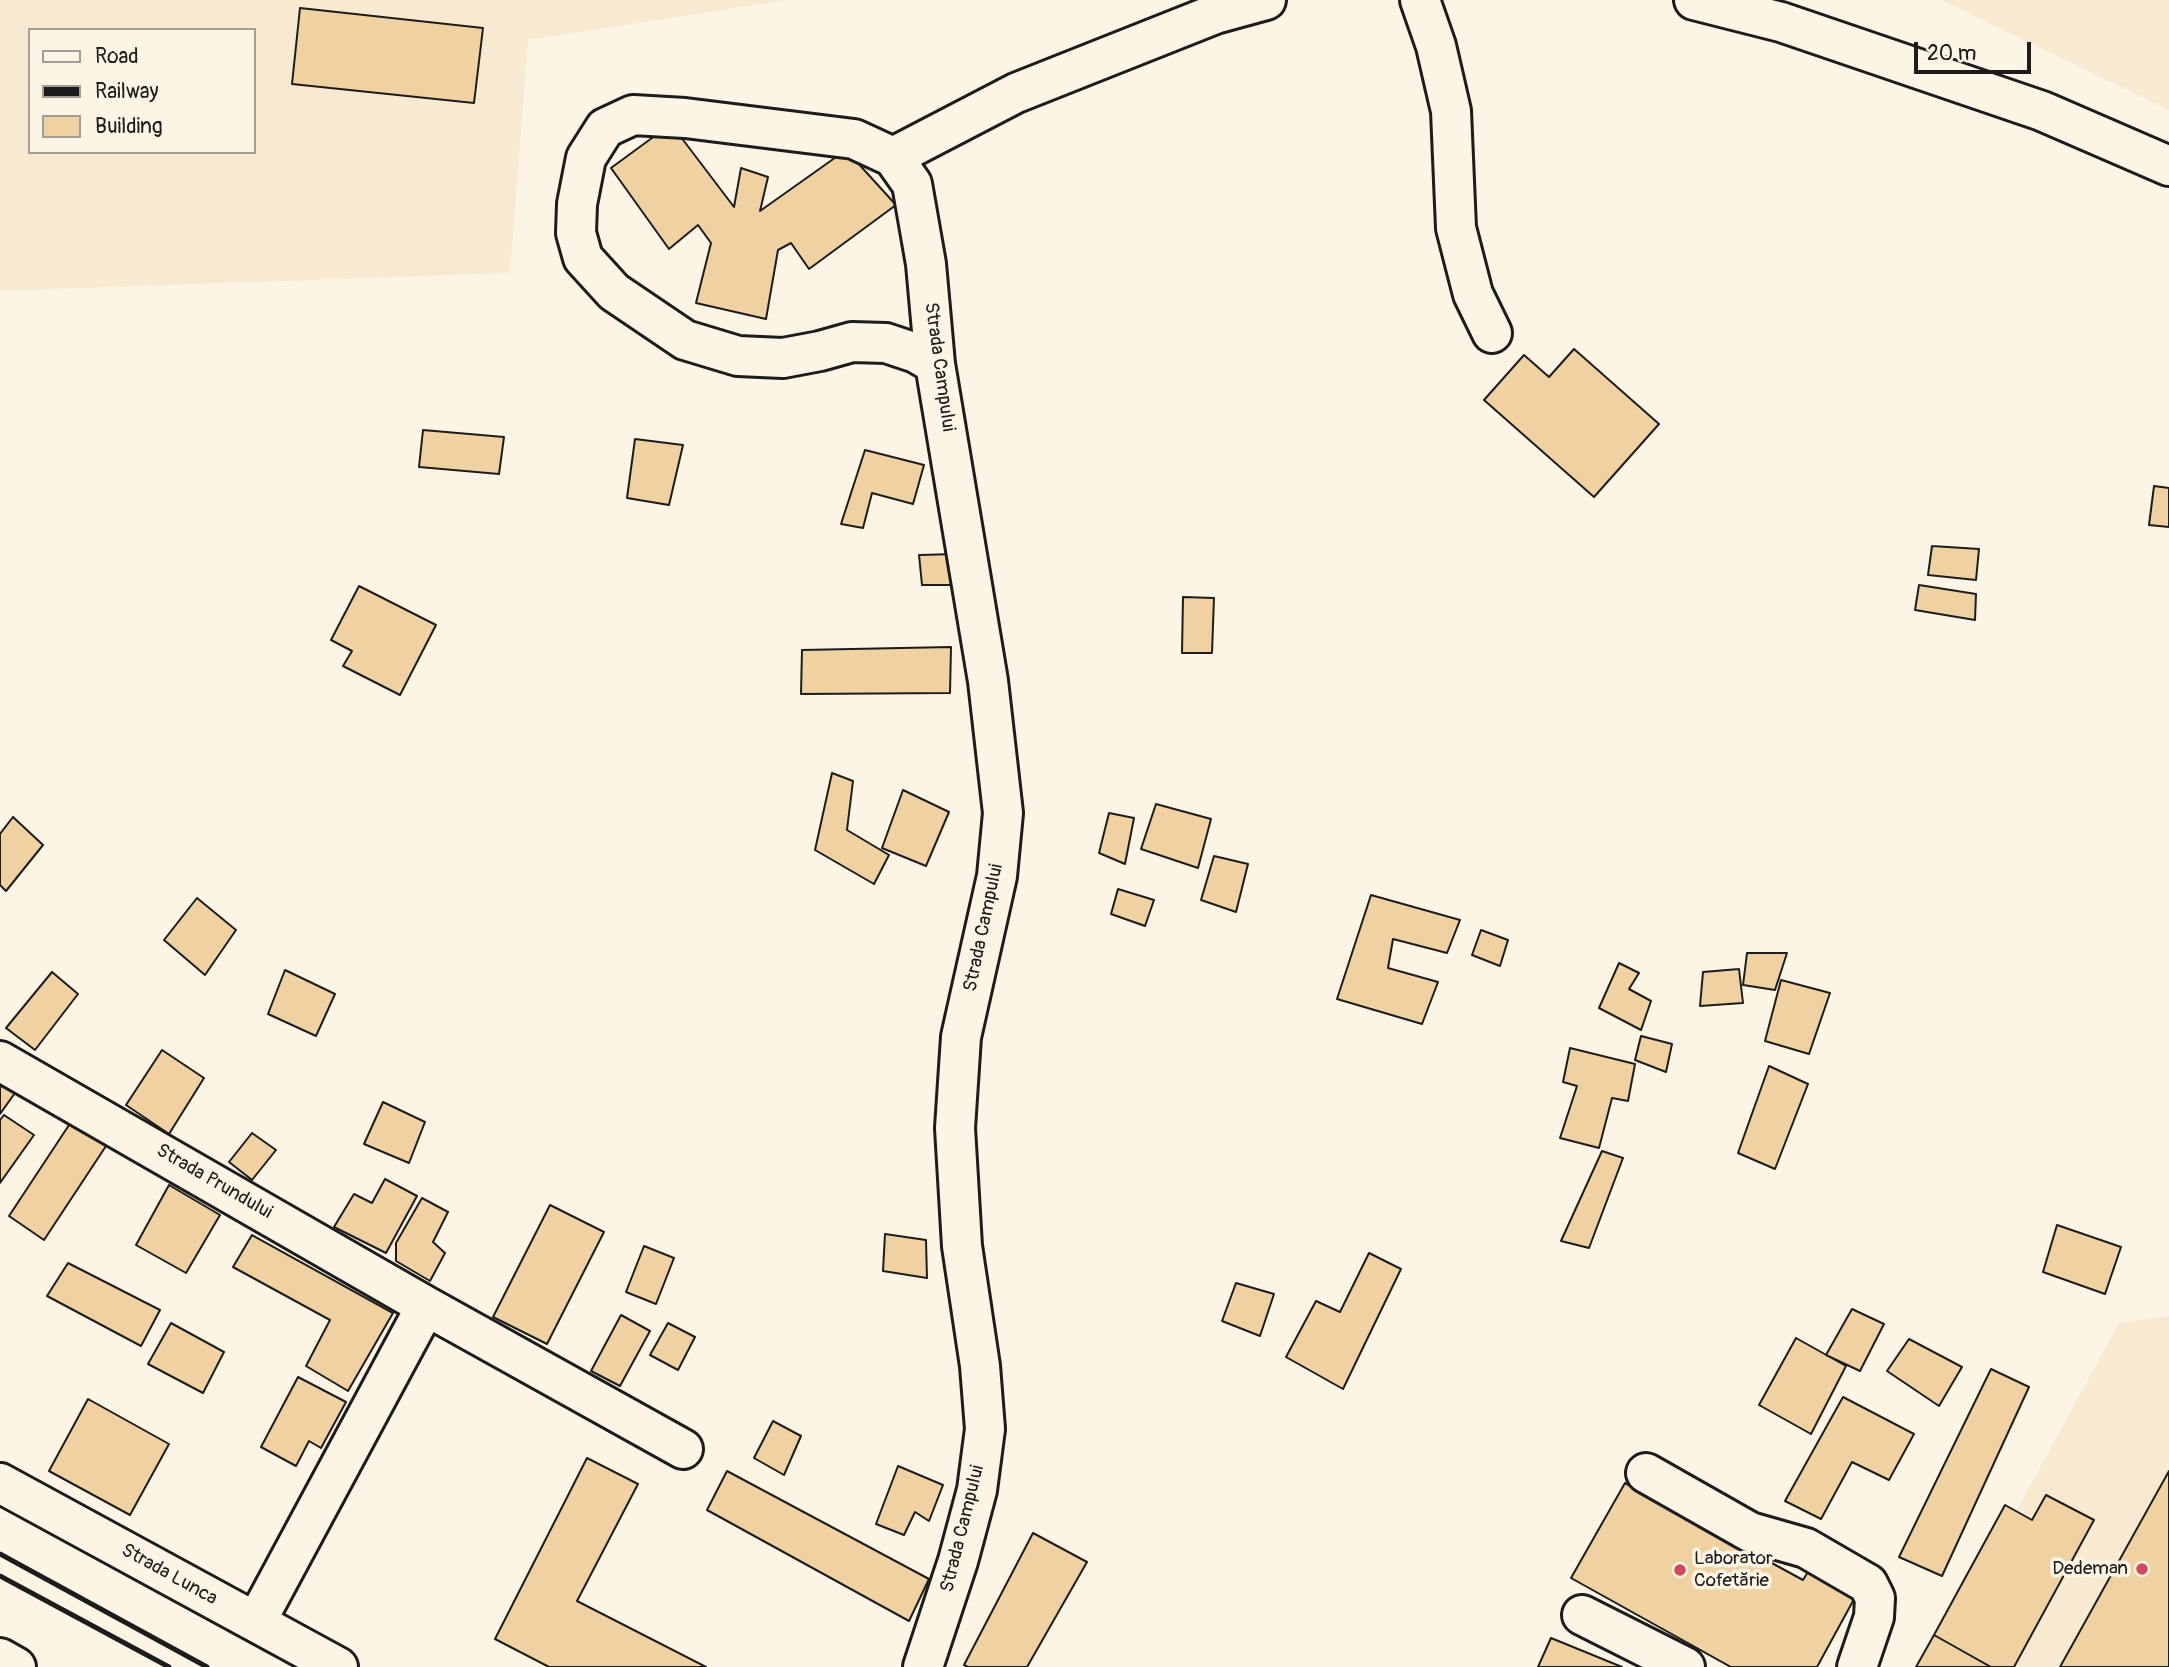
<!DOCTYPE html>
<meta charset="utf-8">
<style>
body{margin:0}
#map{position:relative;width:2169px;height:1667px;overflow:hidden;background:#fcf5e5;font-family:Pangolin,sans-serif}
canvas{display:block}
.legend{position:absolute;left:28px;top:28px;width:228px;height:126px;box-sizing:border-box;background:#fcf5e5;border:2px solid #a29e95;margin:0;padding:9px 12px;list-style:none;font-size:21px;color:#1c1c1c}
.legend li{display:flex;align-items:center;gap:14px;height:35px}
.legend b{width:35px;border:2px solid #a29e95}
.scale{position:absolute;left:1914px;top:42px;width:117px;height:32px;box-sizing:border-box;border:4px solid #1c1c1c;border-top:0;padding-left:9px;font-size:21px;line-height:24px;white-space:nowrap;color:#1c1c1c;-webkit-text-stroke:5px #fcf5e5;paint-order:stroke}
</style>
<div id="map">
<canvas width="2169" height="1667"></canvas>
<ul class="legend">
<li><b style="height:9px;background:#fcf5e5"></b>Road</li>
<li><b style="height:9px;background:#1c1c1c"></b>Railway</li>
<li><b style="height:19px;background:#efd1a2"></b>Building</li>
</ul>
<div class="scale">20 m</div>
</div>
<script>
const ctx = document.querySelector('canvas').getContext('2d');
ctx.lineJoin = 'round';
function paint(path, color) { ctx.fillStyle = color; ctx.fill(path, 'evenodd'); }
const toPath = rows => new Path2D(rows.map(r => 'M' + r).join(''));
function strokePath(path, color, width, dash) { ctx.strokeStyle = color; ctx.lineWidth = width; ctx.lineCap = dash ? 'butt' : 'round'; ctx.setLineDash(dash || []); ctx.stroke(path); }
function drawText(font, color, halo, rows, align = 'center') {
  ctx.font = font + ' Pangolin,sans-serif'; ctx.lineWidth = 7; ctx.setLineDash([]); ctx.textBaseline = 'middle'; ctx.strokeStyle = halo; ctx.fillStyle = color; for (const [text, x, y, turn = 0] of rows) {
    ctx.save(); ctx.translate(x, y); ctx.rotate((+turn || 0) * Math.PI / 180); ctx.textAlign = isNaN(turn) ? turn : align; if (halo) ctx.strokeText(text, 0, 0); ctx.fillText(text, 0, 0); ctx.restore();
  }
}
const built = toPath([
 [0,0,788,0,528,40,510,273,0,291],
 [30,30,254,30,254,152,30,152],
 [1941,0,2169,0,2169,110],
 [2169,1316,2169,1667,1931,1667,2119,1323]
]);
const building = toPath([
 [300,8,483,28,474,103,292,84,300,8],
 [671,124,734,207,741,168,768,177,760,211,846,150,896,205,809,269,791,243,778,250,766,319,696,303,711,243,698,225,669,249,611,168,671,124],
 [1574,349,1659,424,1594,497,1484,400,1524,355,1549,377,1574,349],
 [423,430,504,437,499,474,419,467,423,430],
 [635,439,683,445,669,505,627,498,635,439],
 [865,450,924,465,913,504,872,493,863,528,841,524,865,450],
 [2154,486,2169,488,2169,527,2149,525,2154,486],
 [1932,546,1979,549,1976,580,1928,575,1932,546],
 [956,554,957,585,922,585,919,555,956,554],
 [1919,585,1976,594,1975,620,1915,610,1919,585],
 [359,586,436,625,400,695,343,666,352,651,331,640,359,586],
 [1183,597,1214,598,1212,653,1182,653,1183,597],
 [951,647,950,693,801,694,802,650,951,647],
 [832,773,853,781,847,830,889,855,874,884,815,850,832,773],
 [903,790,949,812,926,866,882,848,903,790],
 [1156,804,1211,819,1198,868,1141,849,1156,804],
 [1109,813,1134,818,1125,864,1099,853,1109,813],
 [13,817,43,845,6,891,0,885,0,834,13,817],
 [1214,856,1248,864,1236,912,1201,900,1214,856],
 [1118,889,1154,900,1145,926,1111,914,1118,889],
 [1371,895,1460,920,1447,953,1393,939,1388,968,1438,982,1422,1024,1337,999,1371,895],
 [197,898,236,930,205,975,164,940,197,898],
 [1481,930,1508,940,1500,966,1472,955,1481,930],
 [1747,953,1787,953,1775,990,1743,985,1747,953],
 [1619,963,1639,973,1629,989,1651,1001,1641,1030,1599,1008,1619,963],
 [1739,969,1743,1003,1700,1006,1703,972,1739,969],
 [285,970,335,994,316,1036,268,1014,285,970],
 [52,972,78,994,35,1050,6,1028,52,972],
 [1781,980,1830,993,1809,1054,1765,1041,1781,980],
 [1641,1036,1672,1044,1666,1072,1635,1060,1641,1036],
 [1570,1048,1635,1064,1628,1101,1612,1098,1599,1148,1560,1138,1577,1086,1563,1082,1570,1048],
 [162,1050,204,1078,169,1134,126,1105,162,1050],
 [1769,1066,1808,1084,1775,1169,1738,1153,1769,1066],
 [0,1082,15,1093,0,1114,0,1082],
 [383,1102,425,1122,409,1163,364,1144,383,1102],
 [4,1115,34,1135,0,1183,0,1120,4,1115],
 [71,1122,106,1146,44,1240,9,1216,71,1122],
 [252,1133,276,1150,252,1180,229,1162,252,1133],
 [1602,1151,1623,1158,1589,1248,1561,1241,1602,1151],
 [385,1179,417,1196,386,1253,334,1227,354,1194,372,1203,385,1179],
 [169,1185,220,1215,186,1273,136,1245,169,1185],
 [422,1198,448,1212,433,1242,445,1253,430,1281,396,1261,396,1243,422,1198],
 [550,1205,604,1232,547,1344,493,1317,550,1205],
 [2057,1225,2121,1247,2105,1294,2043,1272,2057,1225],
 [885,1234,926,1240,927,1278,883,1271,885,1234],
 [252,1235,393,1313,348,1391,306,1366,330,1320,233,1267,252,1235],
 [644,1246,674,1258,656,1304,626,1292,644,1246],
 [1369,1253,1401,1269,1343,1389,1286,1357,1316,1301,1340,1312,1369,1253],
 [68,1263,160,1310,141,1346,47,1296,68,1263],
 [1236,1283,1274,1294,1260,1336,1222,1321,1236,1283],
 [1852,1309,1884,1324,1860,1371,1826,1355,1852,1309],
 [621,1315,650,1331,620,1386,591,1371,621,1315],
 [171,1323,224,1352,203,1393,148,1364,171,1323],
 [668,1323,695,1337,678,1370,650,1355,668,1323],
 [1796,1338,1846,1366,1811,1434,1759,1405,1796,1338],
 [1909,1339,1962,1367,1939,1406,1887,1371,1909,1339],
 [1991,1369,2029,1387,1942,1576,1899,1557,1991,1369],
 [298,1377,346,1402,321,1448,309,1441,296,1466,261,1447,298,1377],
 [1843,1397,1914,1434,1889,1480,1852,1462,1821,1519,1785,1501,1843,1397],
 [88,1399,169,1444,130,1515,49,1471,88,1399],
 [773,1421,801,1436,784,1475,754,1458,773,1421],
 [587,1458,638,1484,577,1601,706,1667,549,1667,495,1639,587,1458],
 [898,1466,943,1485,929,1521,915,1512,904,1535,876,1524,898,1466],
 [727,1471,929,1579,909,1621,707,1510,727,1471],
 [2169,1471,2169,1667,2060,1667,2169,1471],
 [1625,1483,1803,1580,1814,1562,1859,1590,1817,1667,1731,1667,1571,1578,1625,1483],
 [2046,1495,2094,1520,2014,1667,1991,1667,1934,1635,2005,1505,2032,1520,2046,1495],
 [1033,1533,1087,1562,1027,1667,968,1667,964,1665,1033,1533],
 [1934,1635,1991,1667,1916,1667,1934,1635],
 [1551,1638,1622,1667,1538,1667,1551,1638]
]);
const minor = toPath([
 [1420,0,1436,46,1451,111,1456,228,1473,294,1492,333],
 [1694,0,1781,22,2042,111,2169,166],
 [893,157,1016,93,1215,14,1266,0],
 [0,1061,426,1306,683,1449],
 [1646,1473,1750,1532,1806,1548,1868,1584,1875,1598,1874,1617,1857,1667],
 [0,1483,338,1667],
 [1582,1615,1685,1667],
 [256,1622,426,1306],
 [923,1667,958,1561,977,1490,985,1429,980,1366,962,1246,955,1128,961,1037,997,876,1003,813,988,681,935,364,926,264,912,184,893,157,854,139,685,118,633,115,605,128,586,158,577,204,576,233,583,258,614,292,685,340,738,356,783,358,820,351,852,342,886,343,916,353,935,364]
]);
const major = toPath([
 [0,1658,16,1667]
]);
const rail = toPath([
 [0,1554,207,1667],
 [0,1576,169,1667]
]);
const markers = [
 [2142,1569,7,"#d1495b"],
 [1680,1570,7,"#d1495b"]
];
const streetNames = [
 ["Strada Campului",939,367,82],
 ["Strada Campului",984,928,-78],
 ["Strada Prundului",214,1182,30],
 ["Strada Campului",963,1529,-76],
 ["Strada Lunca",169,1575,29]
];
const poiNames = [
 ["Laborator",1694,1559],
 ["Cofetărie",1694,1581],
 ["Dedeman",2128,1569,"right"]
];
paint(built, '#f8ead1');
paint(building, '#efd1a2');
strokePath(building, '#1c1c1c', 2);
strokePath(minor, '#1c1c1c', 44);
strokePath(major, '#1c1c1c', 44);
strokePath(minor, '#fcf5e5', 38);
strokePath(major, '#fcf5e5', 38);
strokePath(rail, '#1c1c1c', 5);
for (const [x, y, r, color] of markers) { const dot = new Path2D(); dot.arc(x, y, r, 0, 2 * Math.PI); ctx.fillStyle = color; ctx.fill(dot); strokePath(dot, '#fcf5e5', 2.5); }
drawText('19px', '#1c1c1c', '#fcf5e5', streetNames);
drawText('19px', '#1c1c1c', '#fcf5e5', poiNames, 'left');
</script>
